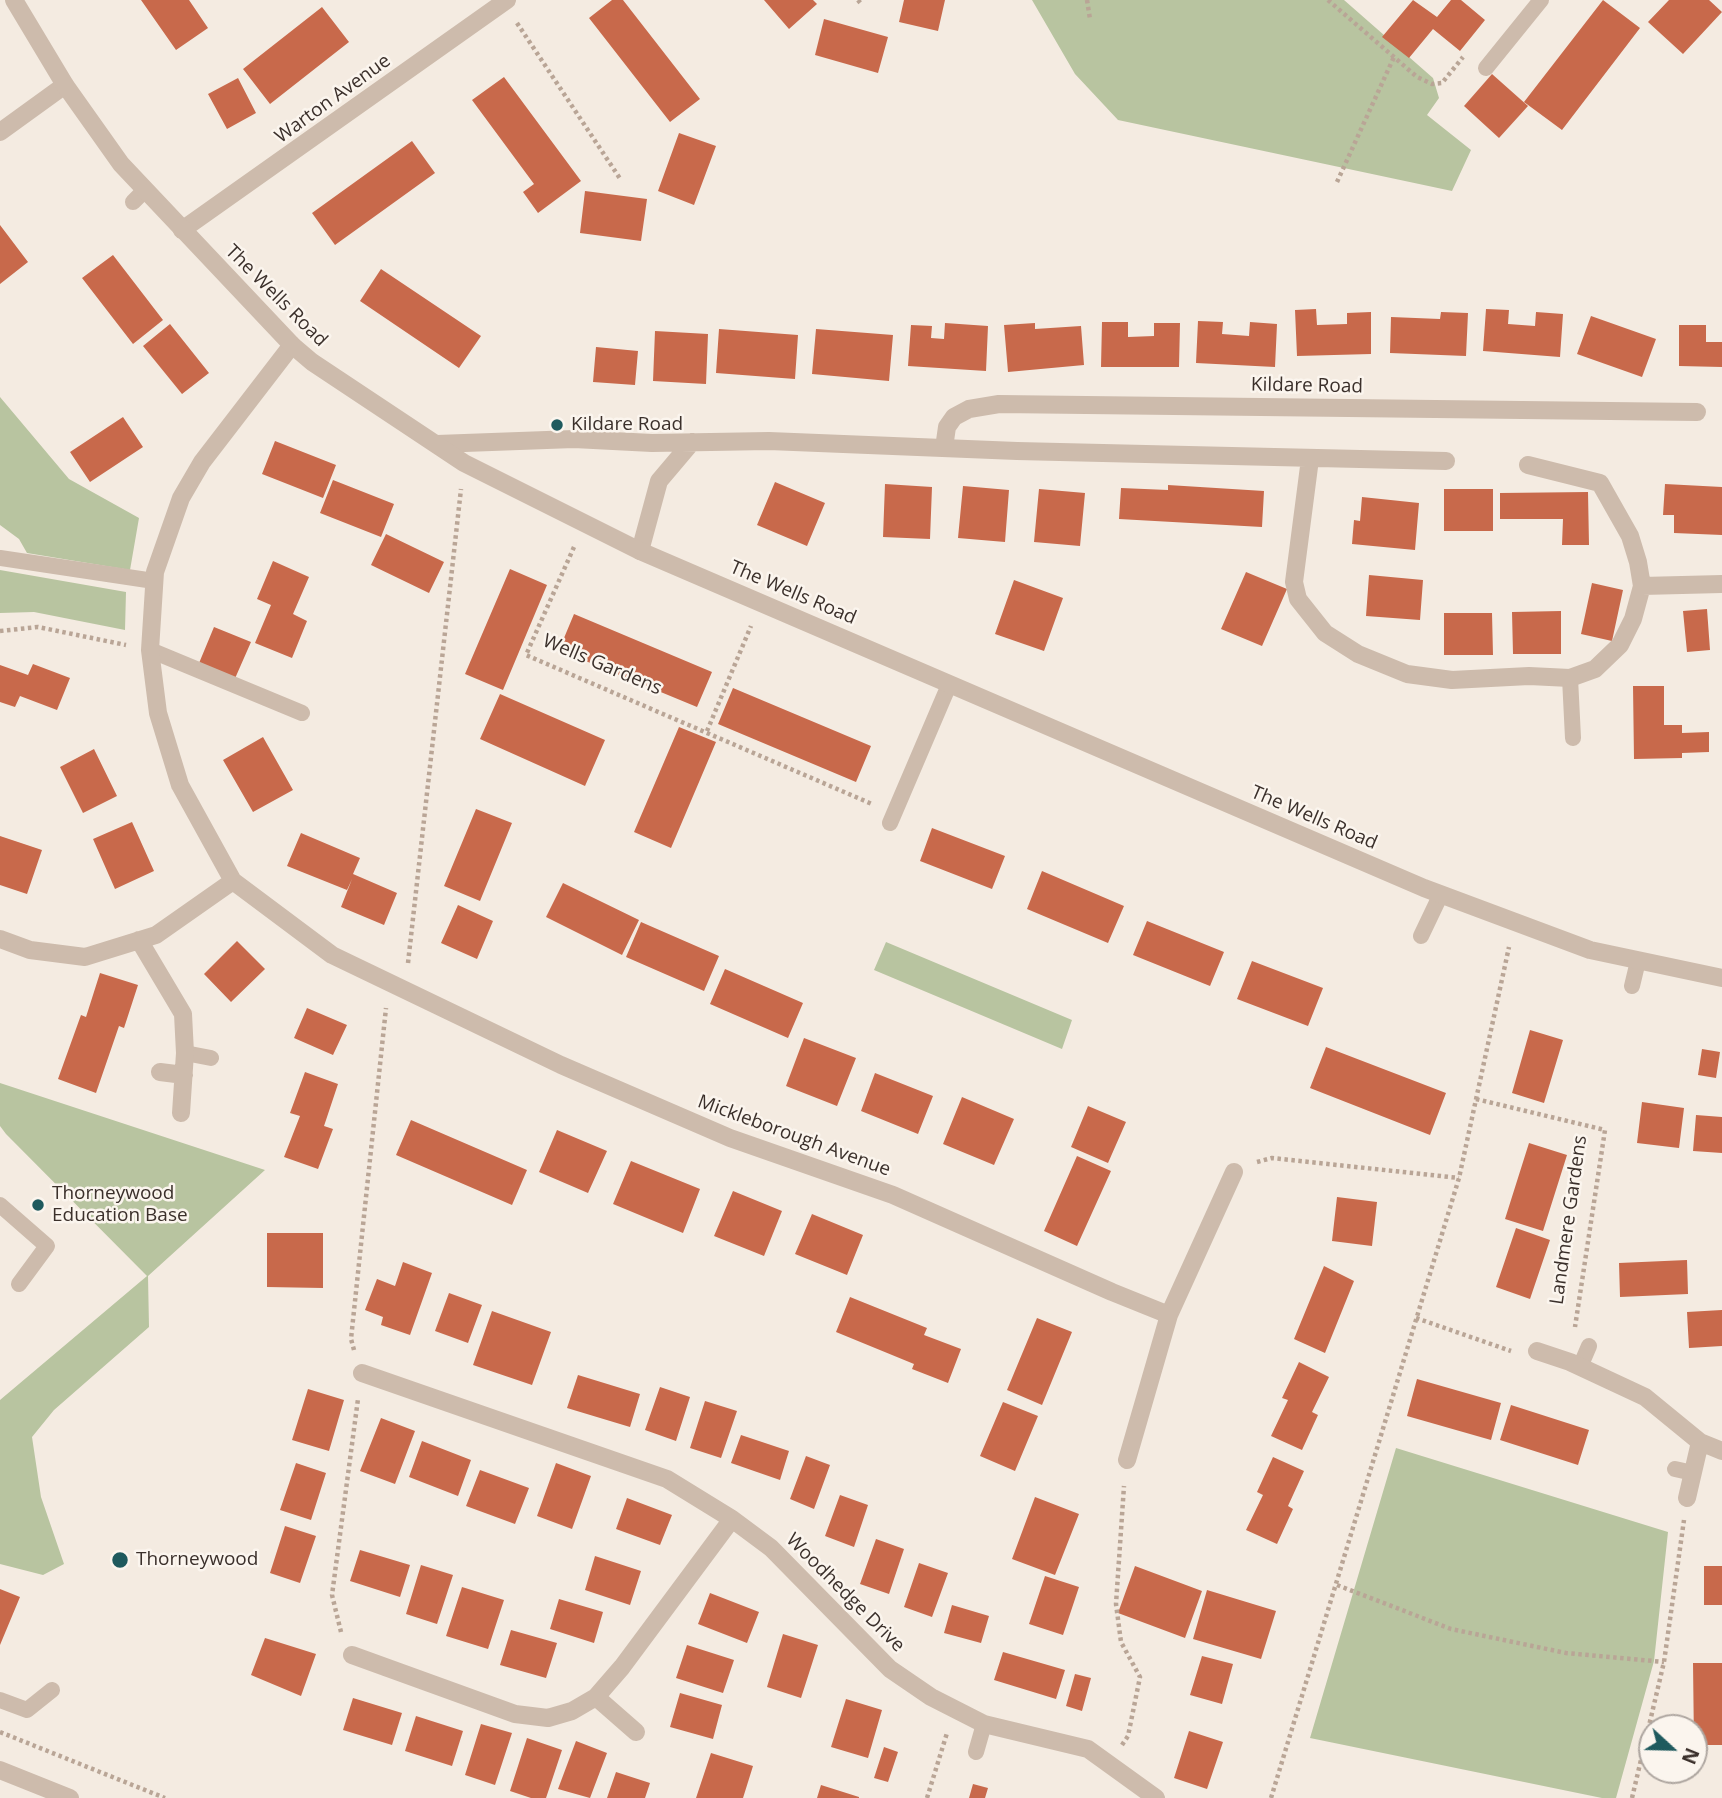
<!DOCTYPE html>
<style>
body{margin:0}
#map{position:relative;width:1722px;height:1798px;overflow:hidden;background:#f4ebe1;font-family:"Open Sans",sans-serif}
canvas{display:block}
.north{position:absolute;left:1638px;top:1714px;width:70px;height:70px;box-sizing:border-box;background:#fbf5ee;border:2px solid #aea6a0;border-radius:50%;rotate:112deg;font-size:19px;font-weight:700;line-height:28px;text-align:center;color:#3b302b}
.north::after{content:'';display:block;margin:auto;width:24px;height:32px;background:#1f5a5e;clip-path:polygon(50% 0,100% 100%,50% 72%,0 100%)}
</style>
<div id="map">
<canvas width="1722" height="1798"></canvas>
<div class="north">N</div>
</div>
<script>
const ctx = document.querySelector('canvas').getContext('2d');
ctx.lineJoin = 'round';
function paint(path, color) { ctx.fillStyle = color; ctx.fill(path, 'evenodd'); }
const toPath = rows => new Path2D(rows.map(r => 'M' + r).join(''));
function strokePath(path, color, width, dash) { ctx.strokeStyle = color; ctx.lineWidth = width; ctx.lineCap = dash ? 'butt' : 'round'; ctx.setLineDash(dash || []); ctx.stroke(path); }
function drawText(font, color, halo, rows, align = 'center') {
  ctx.font = font + ' "Open Sans",sans-serif'; ctx.lineWidth = 5; ctx.setLineDash([]); ctx.textBaseline = 'middle'; ctx.strokeStyle = halo; ctx.fillStyle = color; for (const [text, x, y, turn = 0] of rows) {
    ctx.save(); ctx.translate(x, y); ctx.rotate((+turn || 0) * Math.PI / 180); ctx.textAlign = isNaN(turn) ? turn : align; if (halo) ctx.strokeText(text, 0, 0); ctx.fillText(text, 0, 0); ctx.restore();
  }
}
const green = toPath([
 [1032,0,1344,0,1433,78,1439,98,1427,115,1471,150,1452,191,1118,120,1075,74],
 [0,397,69,479,139,518,130,570,27,553,19,539,0,525],
 [0,570,126,592,125,630,34,612,0,613],
 [886,942,1072,1020,1062,1049,874,970],
 [0,1083,265,1170,148,1276,149,1327,54,1410,32,1437,41,1497,64,1564,43,1575,0,1564,0,1400,147,1276,6,1134,0,1126],
 [1396,1448,1668,1532,1654,1661,1616,1798,1602,1798,1310,1738]
]);
const building = toPath([
 [141,0,189,0,208,28,176,50],
 [612,0,623,0,700,99,670,122,589,18],
 [764,0,813,0,817,4,789,29],
 [904,0,945,0,938,31,899,22],
 [1413,0,1437,17,1451,0,1461,0,1485,20,1460,51,1433,29,1409,58,1382,37],
 [1603,0,1640,28,1562,130,1524,102],
 [1669,0,1709,0,1722,12,1683,54,1648,22],
 [322,7,349,42,270,104,243,69],
 [824,19,888,37,878,73,815,55],
 [1492,74,1528,106,1499,138,1464,106],
 [504,77,581,181,538,213,523,192,534,184,472,100],
 [238,78,256,113,227,129,208,94],
 [679,133,716,146,694,205,658,191],
 [412,141,435,173,335,245,312,213],
 [585,191,647,199,641,241,580,233],
 [0,225,28,262,0,284],
 [113,255,163,320,133,344,82,278],
 [381,269,481,336,459,368,360,301],
 [1316,309,1317,325,1347,324,1347,313,1371,312,1371,354,1297,356,1295,310],
 [1486,309,1509,310,1508,324,1535,326,1536,312,1563,314,1560,357,1483,351],
 [1441,312,1468,313,1466,356,1390,353,1391,317,1440,319],
 [1591,316,1656,339,1642,377,1577,354],
 [1198,321,1223,322,1222,334,1249,336,1250,322,1277,324,1275,367,1196,363],
 [1102,322,1128,322,1128,337,1154,336,1154,323,1180,323,1179,367,1101,367],
 [945,323,988,326,986,371,908,366,911,325,932,326,931,338,944,339],
 [1035,323,1035,329,1081,326,1084,365,1008,372,1004,325],
 [170,324,209,373,182,394,143,346],
 [1679,325,1706,325,1706,342,1722,342,1722,367,1679,366],
 [719,329,798,335,795,379,716,373],
 [816,329,893,335,889,381,812,374],
 [655,331,708,334,706,384,653,381],
 [596,347,638,351,635,385,593,382],
 [123,417,143,447,90,482,70,452],
 [275,441,336,465,323,498,262,474],
 [333,480,394,504,381,537,320,513],
 [775,482,825,503,807,546,757,525],
 [885,484,932,487,930,539,883,537],
 [1665,484,1722,487,1722,535,1674,533,1674,515,1663,515],
 [1168,485,1264,491,1262,527,1119,519,1121,488,1168,490],
 [963,486,1009,490,1005,542,958,538],
 [1039,489,1085,493,1080,546,1034,542],
 [1444,489,1493,489,1493,531,1444,531],
 [1588,492,1589,545,1562,545,1563,519,1500,519,1500,493],
 [1362,497,1419,503,1415,550,1352,544,1354,520,1360,521],
 [386,534,444,562,429,593,371,565],
 [273,561,309,577,293,614,307,621,292,658,255,643,271,605,257,599],
 [510,569,547,585,503,690,465,674],
 [1246,572,1287,589,1262,646,1221,629],
 [1369,575,1423,580,1420,620,1366,616],
 [1014,580,1063,598,1044,651,995,634],
 [1592,583,1623,590,1612,641,1581,634],
 [1707,609,1710,650,1687,652,1683,611],
 [1561,611,1561,654,1513,654,1512,612],
 [1444,613,1492,613,1493,655,1444,655],
 [574,614,712,672,697,707,559,650],
 [214,627,251,642,233,683,197,668],
 [33,664,70,678,57,710,20,696,15,707,0,702,0,665,28,675],
 [1633,686,1664,686,1664,725,1682,725,1682,733,1709,732,1709,752,1682,753,1682,758,1634,759],
 [733,688,871,746,856,782,718,724],
 [500,694,605,740,585,786,480,739],
 [679,727,716,742,671,848,634,832],
 [263,737,293,790,253,812,223,760],
 [94,749,117,796,83,813,60,767],
 [476,809,512,823,480,901,444,886],
 [132,822,154,871,115,889,93,839],
 [932,828,1005,856,992,889,920,861],
 [301,833,360,858,353,874,397,893,384,925,341,907,352,879,347,890,287,866],
 [0,836,42,850,27,894,0,885],
 [1042,871,1124,906,1108,943,1027,909],
 [563,883,639,920,622,955,546,917],
 [458,905,493,921,477,959,441,943],
 [1147,921,1224,952,1210,986,1133,955],
 [641,922,719,956,704,991,626,957],
 [237,941,265,969,231,1002,204,974],
 [1252,961,1323,988,1308,1026,1237,999],
 [725,969,803,1003,788,1038,710,1004],
 [100,973,138,985,124,1028,119,1026,96,1093,58,1079,81,1015,86,1017],
 [307,1008,347,1025,333,1055,294,1038],
 [1530,1030,1563,1040,1544,1103,1512,1093],
 [804,1038,856,1058,837,1106,786,1086],
 [1326,1047,1446,1093,1430,1135,1310,1088],
 [1702,1049,1720,1052,1716,1078,1698,1075],
 [305,1072,338,1084,324,1126,333,1129,318,1169,284,1157,300,1116,290,1113],
 [875,1073,933,1096,918,1134,861,1111],
 [962,1097,1014,1119,994,1165,943,1144],
 [1642,1102,1684,1108,1679,1148,1637,1143],
 [1088,1106,1126,1122,1108,1163,1071,1147],
 [1696,1115,1722,1117,1722,1153,1693,1151],
 [411,1120,527,1170,512,1205,396,1155],
 [557,1130,607,1151,588,1193,539,1172],
 [1529,1143,1567,1155,1543,1231,1505,1219],
 [1077,1156,1111,1171,1077,1246,1044,1231],
 [631,1161,700,1189,683,1233,613,1204],
 [733,1191,782,1211,764,1256,714,1236],
 [1337,1197,1377,1202,1372,1246,1332,1241],
 [812,1214,863,1235,847,1275,795,1254],
 [1516,1228,1550,1240,1530,1299,1496,1287],
 [267,1233,323,1233,323,1288,267,1287],
 [1687,1260,1688,1294,1620,1297,1619,1263],
 [403,1262,432,1273,410,1335,381,1325,383,1317,365,1310,377,1279,395,1286],
 [1324,1266,1354,1281,1325,1353,1294,1339],
 [449,1293,482,1305,468,1343,435,1331],
 [850,1297,927,1328,924,1335,961,1349,948,1383,912,1369,914,1364,836,1332],
 [1722,1310,1722,1346,1689,1348,1687,1312],
 [492,1311,551,1332,532,1385,473,1365],
 [1037,1318,1072,1332,1042,1405,1007,1390],
 [1299,1362,1329,1377,1312,1412,1318,1415,1302,1450,1271,1436,1288,1400,1282,1398],
 [578,1375,640,1394,630,1427,567,1408],
 [1417,1379,1501,1403,1491,1440,1407,1416],
 [660,1387,690,1397,676,1441,645,1430],
 [308,1389,344,1400,329,1451,292,1440],
 [705,1401,737,1411,721,1458,690,1448],
 [1003,1402,1038,1416,1015,1471,980,1456],
 [1511,1405,1589,1430,1578,1465,1500,1440],
 [381,1418,415,1431,395,1484,360,1471],
 [741,1435,789,1451,780,1480,731,1463],
 [422,1441,471,1460,458,1496,409,1477],
 [806,1456,830,1465,814,1509,790,1499],
 [1273,1457,1304,1471,1288,1506,1293,1509,1277,1544,1246,1530,1263,1495,1257,1492],
 [296,1463,326,1473,311,1520,280,1510],
 [556,1463,591,1476,572,1529,537,1516],
 [480,1470,529,1488,515,1524,466,1506],
 [840,1495,868,1505,854,1547,825,1536],
 [1035,1497,1079,1514,1055,1575,1012,1559],
 [627,1498,672,1515,660,1545,616,1529],
 [285,1526,316,1536,300,1583,270,1573],
 [876,1539,904,1549,889,1594,860,1584],
 [360,1550,410,1565,400,1597,350,1581],
 [595,1556,641,1571,630,1605,585,1590],
 [919,1563,948,1573,932,1617,904,1607],
 [421,1565,453,1575,437,1624,406,1614],
 [1135,1566,1202,1591,1185,1638,1118,1613],
 [1704,1566,1722,1566,1722,1605,1704,1605],
 [1045,1576,1079,1587,1063,1635,1029,1624],
 [462,1587,504,1600,488,1649,446,1636],
 [0,1589,20,1597,0,1645],
 [1207,1590,1276,1611,1261,1659,1193,1639],
 [710,1593,759,1612,747,1643,698,1624],
 [559,1599,603,1612,594,1643,550,1629],
 [952,1605,989,1616,981,1643,944,1633],
 [511,1630,557,1643,546,1678,500,1665],
 [783,1634,818,1645,801,1698,767,1687],
 [265,1638,316,1654,301,1696,251,1675],
 [687,1645,734,1660,723,1693,676,1678],
 [1003,1652,1065,1670,1056,1699,994,1680],
 [1202,1656,1233,1664,1222,1704,1190,1695],
 [1693,1663,1722,1663,1722,1745,1694,1745],
 [1075,1674,1091,1678,1082,1711,1066,1706],
 [680,1693,722,1705,713,1739,670,1727],
 [353,1698,402,1713,392,1745,343,1730],
 [846,1699,882,1710,868,1758,831,1747],
 [416,1716,463,1731,452,1766,405,1751],
 [481,1724,512,1733,495,1785,465,1775],
 [1189,1731,1223,1742,1207,1789,1174,1778],
 [527,1738,562,1750,546,1798,531,1798,510,1791],
 [576,1741,607,1753,590,1798,558,1789],
 [884,1747,898,1752,888,1782,874,1778],
 [711,1753,753,1766,743,1798,696,1798],
 [616,1772,650,1783,645,1798,607,1798],
 [973,1784,988,1788,985,1798,969,1798],
 [821,1785,859,1797,859,1798,817,1798]
]);
const path = toPath([
 [858,0,862,5],
 [1087,0,1090,19],
 [1328,0,1417,77,1432,84,1442,83,1463,57],
 [517,23,621,180],
 [1337,182,1394,57],
 [574,547,526,655,872,804],
 [0,631,38,627,126,645],
 [707,731,751,626],
 [408,963,461,489],
 [1476,1099,1605,1130,1575,1327],
 [1257,1162,1272,1158,1459,1178],
 [1416,1318,1511,1351],
 [354,1350,351,1339,386,1008],
 [1337,1585,1451,1629,1566,1653,1664,1662],
 [341,1632,332,1595,358,1399],
 [0,1732,165,1798],
 [1122,1745,1128,1736,1140,1677,1121,1642,1116,1604,1124,1486],
 [927,1798,947,1733],
 [1271,1798,1459,1178,1509,947],
 [1632,1798,1664,1662,1684,1520]
]);
const service = toPath([
 [1486,68,1541,0],
 [133,202,145,190],
 [0,558,154,581],
 [150,650,302,713],
 [1570,678,1573,738],
 [890,823,949,685],
 [1421,936,1441,894],
 [1632,986,1638,961],
 [185,1053,211,1058],
 [0,1205,47,1246,19,1284],
 [1580,1367,1589,1346],
 [1675,1469,1693,1473],
 [0,1700,27,1710,52,1690],
 [976,1752,984,1724]
]);
const minor = toPath([
 [0,132,65,85],
 [182,230,507,0],
 [292,345,202,462,181,498,155,572,150,650,158,713,180,785,233,881,332,955,561,1065,730,1138,893,1195,1112,1292,1169,1315],
 [437,444,574,439,652,443,769,441,1017,451,1446,461],
 [944,448,947,427,954,417,969,409,999,404,1697,412],
 [1310,459,1294,582,1298,599,1325,633,1358,654,1407,674,1452,680,1529,676,1570,678,1595,669,1620,645,1633,619,1642,586,1638,562,1630,536,1600,483,1528,465],
 [640,551,659,481,692,442],
 [1642,586,1722,584],
 [0,939,30,950,85,957,156,935,233,881],
 [139,940,183,1014,185,1053,181,1113],
 [160,1072,184,1075],
 [1537,1351,1570,1362,1645,1397,1700,1442,1722,1451],
 [362,1373,667,1479,732,1519,771,1548,890,1669,931,1697,984,1724,1088,1749,1156,1798],
 [1127,1460,1169,1315,1234,1172],
 [1687,1498,1700,1442],
 [352,1655,515,1714,548,1718,572,1711,596,1697,622,1667,732,1519],
 [596,1697,636,1732]
]);
const tertiary = toPath([
 [14,0,65,85,121,164,292,345,312,362,464,463,640,551,1424,888,1590,950,1722,978],
 [0,1770,70,1798]
]);
const markers = [
 [557,425,7,"#1f5a5e"],
 [38,1205,7,"#1f5a5e"],
 [120,1560,9,"#1f5a5e"]
];
const streetNames = [
 ["Warton Avenue",333,99,-36],
 ["The Wells Road",276,296,45],
 ["Kildare Road",1307,386,1],
 ["The Wells Road",793,593,23],
 ["Wells Gardens",602,665,23],
 ["The Wells Road",1314,818,23],
 ["Mickleborough Avenue",794,1136,20],
 ["Landmere Gardens",1569,1220,-82],
 ["Woodhedge Drive",845,1593,45]
];
const poiNames = [
 ["Kildare Road",571,425],
 ["Thorneywood",52,1194],
 ["Education Base",52,1216],
 ["Thorneywood",136,1560]
];
paint(green, '#b8c4a0');
paint(building, '#c8694b');
strokePath(path, '#b9a596', 4.5, [3.5, 3.5]);
strokePath(service, '#cdbbac', 16);
strokePath(minor, '#cdbbac', 18);
strokePath(tertiary, '#cdbbac', 18);
for (const [x, y, r, color] of markers) { const dot = new Path2D(); dot.arc(x, y, r, 0, 2 * Math.PI); ctx.fillStyle = color; ctx.fill(dot); strokePath(dot, '#fbf5ee', 2.5); }
drawText('19px', '#3b302b', '#fbf5ee', streetNames);
drawText('19px', '#3b302b', '#fbf5ee', poiNames, 'left');
</script>
